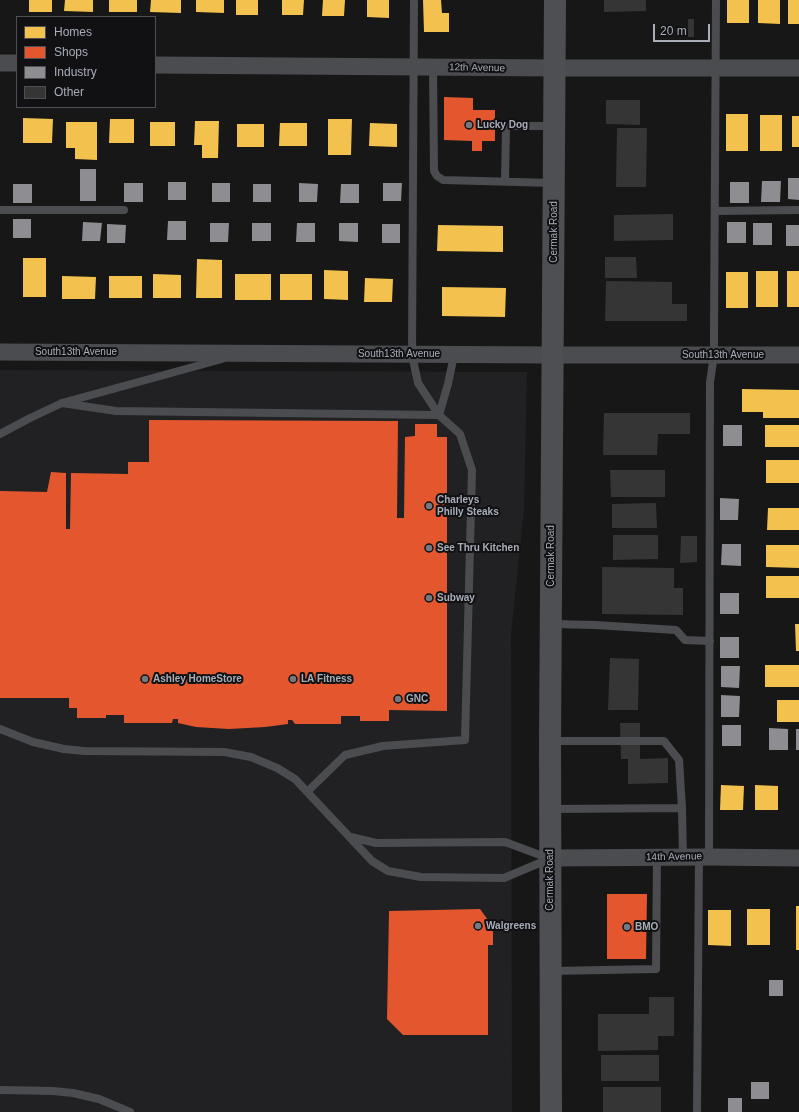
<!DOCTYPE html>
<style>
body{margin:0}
#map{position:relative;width:799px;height:1112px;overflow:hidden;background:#171717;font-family:Helvetica,sans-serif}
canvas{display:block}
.legend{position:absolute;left:16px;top:16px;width:140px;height:92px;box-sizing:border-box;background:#111113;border:1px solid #4d4f55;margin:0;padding:5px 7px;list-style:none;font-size:12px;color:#a8adb8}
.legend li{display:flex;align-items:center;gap:8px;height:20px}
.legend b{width:20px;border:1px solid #4d4f55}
.scale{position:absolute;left:653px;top:24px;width:57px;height:18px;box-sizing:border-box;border:2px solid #a8adb8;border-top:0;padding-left:5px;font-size:12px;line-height:14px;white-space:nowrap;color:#a8adb8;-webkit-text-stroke:3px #111113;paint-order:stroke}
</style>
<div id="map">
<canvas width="799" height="1112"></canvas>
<ul class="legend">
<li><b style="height:11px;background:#f2c14e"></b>Homes</li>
<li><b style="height:11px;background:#e4572e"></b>Shops</li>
<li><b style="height:11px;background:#8d8d92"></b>Industry</li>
<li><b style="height:11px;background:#353536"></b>Other</li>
</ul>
<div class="scale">20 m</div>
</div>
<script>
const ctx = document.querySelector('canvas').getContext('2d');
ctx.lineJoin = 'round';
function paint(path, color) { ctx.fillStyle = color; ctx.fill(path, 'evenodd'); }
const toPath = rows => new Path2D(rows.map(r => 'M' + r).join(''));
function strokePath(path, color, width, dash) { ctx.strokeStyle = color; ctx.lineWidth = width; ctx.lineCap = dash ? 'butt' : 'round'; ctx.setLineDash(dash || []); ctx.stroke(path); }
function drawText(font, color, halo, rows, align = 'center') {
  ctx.font = font + ' Helvetica,sans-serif'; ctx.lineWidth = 4; ctx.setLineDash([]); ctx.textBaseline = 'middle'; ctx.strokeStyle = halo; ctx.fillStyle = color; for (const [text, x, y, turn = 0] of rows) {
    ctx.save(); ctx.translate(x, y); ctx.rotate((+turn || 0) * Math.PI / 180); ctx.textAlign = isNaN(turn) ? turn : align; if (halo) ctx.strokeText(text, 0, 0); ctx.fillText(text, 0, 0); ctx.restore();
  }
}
const built = toPath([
 [0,370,527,372,524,509,511,635,512,1112,0,1112]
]);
const homes = toPath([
 [29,0,52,0,52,12,29,12],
 [65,0,93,0,93,12,64,11],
 [109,0,137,0,137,12,109,12],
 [151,0,181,0,181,13,150,12],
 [196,0,224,0,224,13,196,12],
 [236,0,258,0,258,15,236,15],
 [282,0,304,0,303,15,282,15],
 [323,0,345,0,344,16,322,16],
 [367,0,389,0,389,18,367,17],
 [423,0,441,0,442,13,449,13,449,32,424,32],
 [727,0,749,0,749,23,727,23],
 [758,0,780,0,780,24,758,23],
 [788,0,799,0,799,24,788,24],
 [726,114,748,114,748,151,726,151],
 [760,115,782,115,782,151,760,151],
 [792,116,799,116,799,147,792,147],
 [23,118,53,119,52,143,23,143],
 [110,119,134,119,134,143,109,143],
 [328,119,352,119,351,155,328,155],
 [195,121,219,121,218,158,202,158,202,145,194,145],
 [66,122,97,122,97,160,75,159,75,148,66,148],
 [150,122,175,122,175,146,150,146],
 [280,123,307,123,307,146,279,146],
 [370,123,397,124,397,147,369,146],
 [237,124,264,124,264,147,237,147],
 [438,225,503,226,503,252,437,251],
 [23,258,46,258,46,297,23,297],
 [197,259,222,260,222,298,196,298],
 [324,270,348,271,348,300,324,299],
 [756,271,778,271,778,307,756,307],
 [787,271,799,271,799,307,787,307],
 [726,272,748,272,748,308,726,308],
 [153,274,181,275,181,298,153,298],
 [235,274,271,274,271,300,235,300],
 [280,274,312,274,312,300,280,300],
 [62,276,96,277,95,299,62,299],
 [109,276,142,276,142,298,109,298],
 [365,278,393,279,392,302,364,302],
 [442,287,506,288,505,317,442,316],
 [742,389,799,390,799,418,763,418,763,412,742,412],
 [765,425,799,425,799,447,765,447],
 [766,460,799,460,799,483,766,483],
 [768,508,799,508,799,530,767,530],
 [766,545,799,545,799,568,766,567],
 [766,576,799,576,799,598,766,598],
 [795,624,799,624,799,651,796,651],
 [765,665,799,665,799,687,765,687],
 [777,700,799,700,799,722,777,722],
 [721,785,744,786,743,810,720,810],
 [755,785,778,786,778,810,755,810],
 [796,906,799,906,799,950,796,950],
 [747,909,770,909,770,945,747,945],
 [708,910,731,910,731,946,708,945]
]);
const shops = toPath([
 [444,97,473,98,473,110,495,110,495,141,482,141,482,151,472,151,472,141,444,140],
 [149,420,398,421,397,518,404,518,405,437,415,436,415,424,437,424,437,437,447,437,447,711,389,710,389,721,360,721,360,716,341,716,341,724,295,724,292,720,288,720,288,724,265,727,229,729,196,727,178,723,178,719,173,719,172,723,124,723,124,715,106,715,106,718,77,718,77,708,69,708,69,698,0,698,0,491,47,492,51,472,66,473,66,529,70,529,71,473,128,474,128,462,149,462],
 [607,894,647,894,646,959,607,959],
 [480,909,488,920,493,920,493,945,488,945,488,1035,403,1035,387,1019,389,911]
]);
const industry = toPath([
 [80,169,96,169,96,201,80,201],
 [788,178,799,178,799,200,788,199],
 [762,181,781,181,780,202,761,202],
 [168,182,186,182,186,200,168,200],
 [730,182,749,182,749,203,730,203],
 [124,183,143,183,143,202,124,202],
 [212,183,230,183,230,202,212,202],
 [299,183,318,184,317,202,299,202],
 [383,183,402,183,401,201,383,201],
 [13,184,32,184,32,203,13,203],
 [253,184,271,184,271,202,253,202],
 [341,184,359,184,359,203,340,203],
 [13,219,31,219,31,238,13,238],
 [168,221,186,221,186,240,167,240],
 [83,222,102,223,100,241,82,241],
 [727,222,746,222,746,243,727,243],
 [210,223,229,223,228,242,210,242],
 [252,223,271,223,271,241,252,241],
 [297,223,315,223,315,242,296,242],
 [339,223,358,223,358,242,339,241],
 [753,223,772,223,772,245,753,245],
 [107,224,126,225,125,243,107,243],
 [382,224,400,224,400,243,382,243],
 [786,225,799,225,799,246,786,246],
 [723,425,742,425,742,446,723,446],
 [720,498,739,499,738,520,720,520],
 [722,544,741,544,741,566,721,565],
 [720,593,739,593,739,614,720,614],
 [720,637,739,637,739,658,720,658],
 [721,666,740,666,739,688,721,687],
 [721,695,740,696,739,717,721,717],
 [722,725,741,725,741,746,722,746],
 [769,728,788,729,788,750,769,750],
 [796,729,799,729,799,750,796,750],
 [769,980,783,980,783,996,769,996],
 [751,1082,769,1082,769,1099,751,1099],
 [728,1098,742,1098,742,1112,728,1112]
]);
const building = toPath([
 [604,0,646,0,646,11,604,12],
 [688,19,694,19,694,37,688,37],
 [606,100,640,100,640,125,606,124],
 [617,128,647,128,646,187,616,187],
 [673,214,673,240,614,241,614,215],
 [605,257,636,257,637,278,605,278],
 [606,281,672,282,672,304,687,304,687,321,605,321],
 [604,413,690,413,690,434,658,434,657,455,603,455],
 [610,470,665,470,665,497,611,497],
 [656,503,657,528,612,528,612,504],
 [613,535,658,535,658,559,613,560],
 [681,536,697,536,697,562,680,563],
 [602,567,674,568,674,588,683,588,683,615,602,614],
 [610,658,639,659,638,710,608,710],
 [620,723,640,723,640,759,668,758,668,783,628,784,628,759,621,759],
 [649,997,674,997,674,1036,658,1036,658,1050,598,1051,598,1014,649,1014],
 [601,1055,659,1055,659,1081,601,1081],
 [603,1087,661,1087,661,1112,603,1112]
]);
const service = toPath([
 [433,67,434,171,437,176,443,180,553,183],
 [505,181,506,127,509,126,554,126],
 [0,210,124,210],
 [715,211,799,210],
 [62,403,116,411,439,415],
 [439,415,448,384,454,355],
 [0,434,30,418,62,403,222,359],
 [552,624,595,625,676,630,685,640,710,641],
 [0,729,33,742,64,749,84,751,224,752,251,757,277,768,295,779,372,861,388,871,421,877,504,878,549,859],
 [551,741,664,741,679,760,682,808,683,857],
 [307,792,345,755,383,746,465,740,472,470,460,434,439,415,418,383,412,355,414,0],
 [551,809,682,808],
 [351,837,376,843,505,842,548,858],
 [709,857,710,382,714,355,714,331,716,0],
 [551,971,656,969,657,857],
 [0,1090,53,1091,73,1093,99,1099,130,1112],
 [697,1112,699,857]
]);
const minor = toPath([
 [0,63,17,63],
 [155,65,555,68,799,68],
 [0,352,553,355,799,355],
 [550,858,709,857,799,858]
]);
const primary = toPath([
 [551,1112,550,741,555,0]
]);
const markers = [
 [469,125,4,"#757880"],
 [429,506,4,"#757880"],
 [429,548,4,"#757880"],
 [429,598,4,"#757880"],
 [145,679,4,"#757880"],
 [293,679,4,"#757880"],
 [398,699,4,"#757880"],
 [478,926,4,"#757880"],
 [627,927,4,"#757880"]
];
const streetNames = [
 ["12th Avenue",477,68,1],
 ["Cermak Road",554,232,-90],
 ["South13th Avenue",76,352],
 ["South13th Avenue",399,354],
 ["South13th Avenue",723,355],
 ["Cermak Road",551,556,-90],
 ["14th Avenue",674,857,-1],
 ["Cermak Road",550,880,-90]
];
const poiNames = [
 ["Lucky Dog",477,125],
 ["Charleys",437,500],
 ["Philly Steaks",437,512],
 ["See Thru Kitchen",437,548],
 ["Subway",437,598],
 ["Ashley HomeStore",153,679],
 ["LA Fitness",301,679],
 ["GNC",406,699],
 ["Walgreens",486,926],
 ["BMO",635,927]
];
paint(built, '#212123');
paint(homes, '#f2c14e');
paint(shops, '#e4572e');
paint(industry, '#8d8d92');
paint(building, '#353536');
strokePath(service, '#4b4c50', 8);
strokePath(minor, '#4b4c50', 17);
strokePath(primary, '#4d4f52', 22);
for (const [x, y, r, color] of markers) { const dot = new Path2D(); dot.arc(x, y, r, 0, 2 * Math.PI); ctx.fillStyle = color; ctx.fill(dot); strokePath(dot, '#111113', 1.5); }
drawText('10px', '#a8adb8', '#111113', streetNames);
drawText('bold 10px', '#a8adb8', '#111113', poiNames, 'left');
</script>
